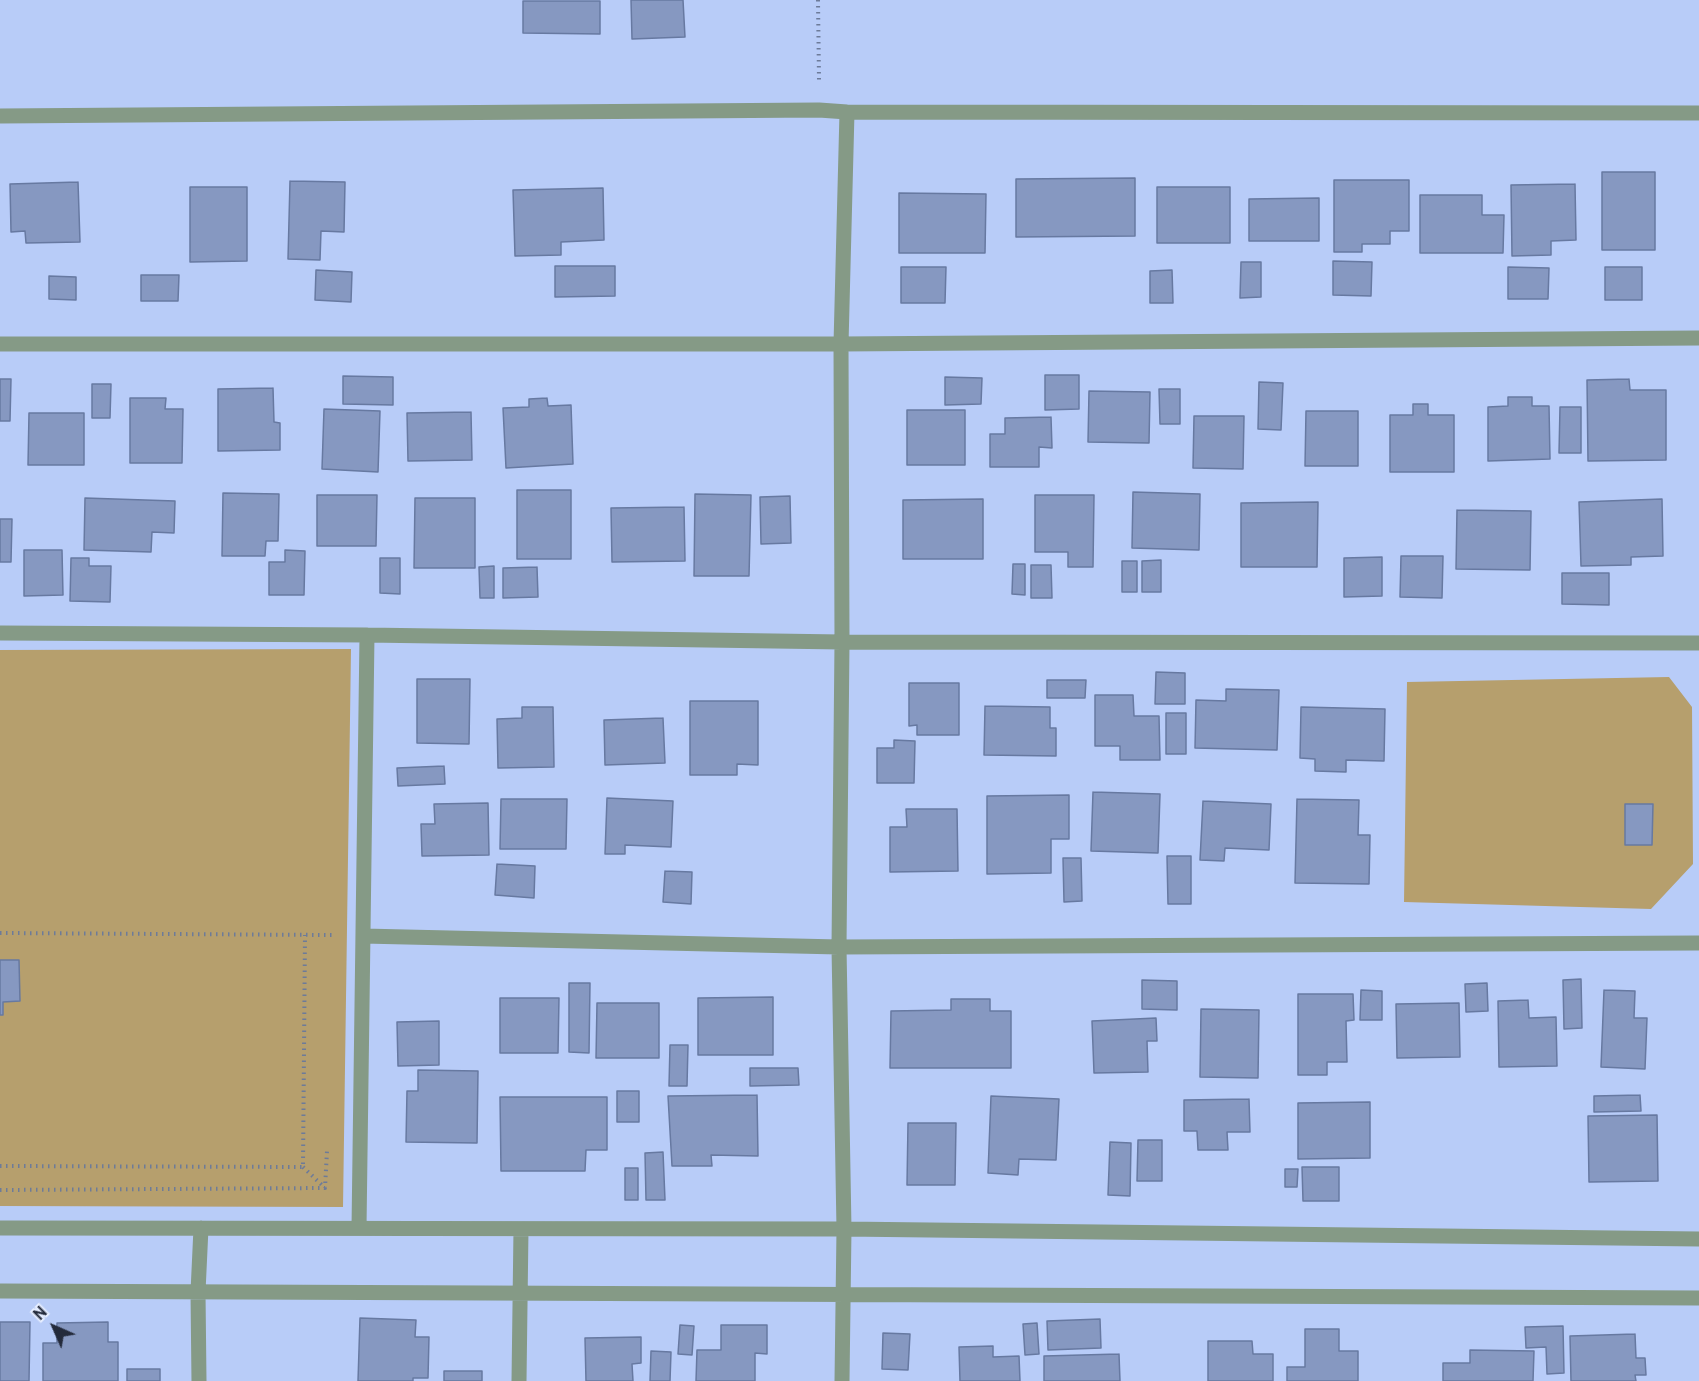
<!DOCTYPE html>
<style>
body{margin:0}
#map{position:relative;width:1699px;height:1381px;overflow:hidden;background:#b8ccf8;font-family:Overpass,sans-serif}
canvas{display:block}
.north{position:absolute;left:24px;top:1297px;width:60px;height:60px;-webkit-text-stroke:4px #e5edff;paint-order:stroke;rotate:315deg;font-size:16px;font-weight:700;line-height:24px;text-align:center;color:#232a3b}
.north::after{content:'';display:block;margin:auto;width:21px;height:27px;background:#232a3b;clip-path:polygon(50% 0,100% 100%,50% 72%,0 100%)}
</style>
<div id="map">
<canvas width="1699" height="1381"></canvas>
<div class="north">N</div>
</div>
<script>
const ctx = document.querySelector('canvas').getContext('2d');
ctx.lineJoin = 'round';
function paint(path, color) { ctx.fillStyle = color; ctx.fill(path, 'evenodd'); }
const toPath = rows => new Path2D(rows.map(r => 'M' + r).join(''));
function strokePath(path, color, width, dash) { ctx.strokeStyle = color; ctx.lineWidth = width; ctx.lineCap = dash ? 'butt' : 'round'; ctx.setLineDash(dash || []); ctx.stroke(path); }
const green = toPath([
 [351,649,343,1207,0,1206,0,650],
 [1669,677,1692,707,1693,864,1651,909,1404,902,1407,682]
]);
const building = toPath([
 [631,0,683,0,685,37,632,39,631,0],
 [523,1,600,1,600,34,523,33,523,1],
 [1602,172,1655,172,1655,250,1602,250,1602,172],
 [1135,178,1135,236,1016,237,1016,179,1135,178],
 [1334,180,1409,180,1409,231,1390,231,1390,244,1362,244,1362,252,1334,252,1334,180],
 [290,181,345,182,344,232,321,231,320,260,288,259,290,181],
 [78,182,80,242,26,243,25,231,11,232,10,184,78,182],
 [1575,184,1576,240,1551,241,1551,255,1512,256,1511,185,1575,184],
 [190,187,247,187,247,261,190,262,190,187],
 [1157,187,1230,187,1230,243,1157,243,1157,187],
 [603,188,604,240,561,242,561,255,515,256,513,190,603,188],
 [899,193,986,194,985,253,899,253,899,193],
 [1420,195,1482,195,1482,215,1504,215,1503,253,1420,253,1420,195],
 [1319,198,1319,241,1249,241,1249,199,1319,198],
 [1333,261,1372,262,1371,296,1333,295,1333,261],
 [1241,262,1261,262,1261,297,1240,298,1241,262],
 [555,266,615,266,615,296,555,297,555,266],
 [901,267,946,267,945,303,901,303,901,267],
 [1508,267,1549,268,1548,299,1508,299,1508,267],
 [1605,267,1642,267,1642,300,1605,300,1605,267],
 [316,270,352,272,351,302,315,300,316,270],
 [1172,270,1173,303,1150,303,1150,271,1172,270],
 [141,275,179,275,178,301,141,301,141,275],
 [49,276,76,277,76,300,49,299,49,276],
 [1045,375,1079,375,1079,409,1045,410,1045,375],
 [343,376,393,377,393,405,343,404,343,376],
 [945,377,982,378,981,404,945,405,945,377],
 [0,379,11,379,10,421,0,421,0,379],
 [1629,379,1630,390,1666,390,1666,460,1588,461,1587,380,1629,379],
 [1259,382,1283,383,1281,430,1258,429,1259,382],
 [92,384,111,384,110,418,92,418,92,384],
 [273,388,274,422,280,423,280,450,218,451,218,389,273,388],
 [1159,389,1180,389,1180,424,1160,424,1159,389],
 [1089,391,1150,392,1149,443,1088,442,1089,391],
 [1508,397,1532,397,1532,406,1549,406,1550,459,1488,461,1488,407,1508,406,1508,397],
 [130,398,166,398,165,409,183,409,182,463,130,463,130,398],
 [547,398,548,406,571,405,573,464,506,468,503,408,529,407,529,399,547,398],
 [1413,404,1428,404,1428,415,1454,415,1454,472,1390,472,1390,415,1413,415,1413,404],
 [1560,407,1581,407,1581,453,1559,453,1560,407],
 [324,409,380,411,378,472,322,469,324,409],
 [907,410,965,410,965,465,907,465,907,410],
 [1306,411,1358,411,1358,466,1305,466,1306,411],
 [471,412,472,460,408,461,407,413,471,412],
 [29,413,84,413,84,465,28,465,29,413],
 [1194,416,1244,416,1243,469,1193,468,1194,416],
 [1051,417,1052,448,1039,447,1039,467,990,467,990,434,1005,434,1005,418,1051,417],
 [517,490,571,490,571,559,517,559,517,490],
 [1133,492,1200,494,1199,550,1132,548,1133,492],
 [223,493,279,494,278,541,266,541,265,556,222,556,223,493],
 [695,494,751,495,749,576,694,576,695,494],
 [317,495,377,495,376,546,317,546,317,495],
 [1035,495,1094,495,1093,567,1068,567,1068,552,1035,552,1035,495],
 [790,496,791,543,761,544,760,497,790,496],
 [85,498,175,501,174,533,152,532,151,552,84,550,85,498],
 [415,498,475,498,475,568,414,568,415,498],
 [983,499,983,559,903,559,903,500,983,499],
 [1662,499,1663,556,1631,557,1631,565,1581,566,1579,502,1662,499],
 [1318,502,1317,567,1241,567,1241,503,1318,502],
 [684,507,685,561,612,562,611,508,684,507],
 [1457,510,1531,511,1530,570,1456,569,1457,510],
 [0,519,12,519,11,562,0,562,0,519],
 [24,550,62,550,63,595,24,596,24,550],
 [285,550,305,551,304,595,269,595,269,562,285,562,285,550],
 [1401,556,1443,556,1442,598,1400,597,1401,556],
 [1382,557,1382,596,1344,597,1344,558,1382,557],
 [71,558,89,558,89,566,111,566,110,602,70,601,71,558],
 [380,558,400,558,400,594,380,593,380,558],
 [1161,560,1161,592,1142,592,1142,561,1161,560],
 [1122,561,1137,561,1137,592,1122,592,1122,561],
 [1013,564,1025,564,1025,595,1012,594,1013,564],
 [1031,565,1051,565,1052,598,1031,598,1031,565],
 [494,566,494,598,480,598,479,567,494,566],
 [537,567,538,597,503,598,503,568,537,567],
 [1562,573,1609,573,1609,605,1562,604,1562,573],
 [1156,672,1185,673,1185,704,1155,704,1156,672],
 [417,679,470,679,469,744,417,743,417,679],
 [1047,680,1086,680,1085,698,1047,698,1047,680],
 [909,683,959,683,959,735,917,735,917,725,909,726,909,683],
 [1226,689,1279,690,1277,750,1195,748,1196,700,1226,701,1226,689],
 [1095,695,1133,695,1134,716,1159,716,1160,760,1120,760,1120,746,1095,746,1095,695],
 [690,701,758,701,758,765,737,764,737,775,690,775,690,701],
 [985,706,1050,707,1050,728,1056,728,1056,756,984,755,985,706],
 [522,707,553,707,554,767,498,768,497,719,522,718,522,707],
 [1301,707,1385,709,1384,761,1346,760,1346,772,1315,771,1315,759,1300,758,1301,707],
 [1166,713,1186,713,1186,754,1166,754,1166,713],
 [663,718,665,763,605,765,604,720,663,718],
 [894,740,915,741,914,783,877,783,877,748,894,748,894,740],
 [444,766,445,784,398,786,397,768,444,766],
 [1093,792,1160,794,1158,853,1091,851,1093,792],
 [1069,795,1069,839,1051,839,1051,873,987,874,987,796,1069,795],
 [607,798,673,801,671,847,625,845,625,854,605,854,607,798],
 [501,799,567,799,566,849,500,849,501,799],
 [1297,799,1359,800,1358,835,1370,835,1369,884,1295,883,1297,799],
 [1203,801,1271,804,1269,850,1225,848,1224,861,1200,860,1203,801],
 [488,803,489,855,422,856,421,824,435,824,434,804,488,803],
 [1625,804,1653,804,1652,845,1625,845,1625,804],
 [906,809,957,809,958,871,890,872,890,827,907,827,906,809],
 [1167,856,1191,856,1191,904,1168,904,1167,856],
 [1063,858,1081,858,1082,901,1064,902,1063,858],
 [497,864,535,866,534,898,495,895,497,864],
 [665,871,692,872,691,904,663,902,665,871],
 [0,960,19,960,20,1001,3,1002,3,1015,0,1015,0,960],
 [1581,979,1582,1028,1564,1029,1563,980,1581,979],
 [1142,980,1177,981,1177,1010,1142,1009,1142,980],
 [569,983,590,983,589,1053,569,1052,569,983],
 [1487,983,1488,1011,1466,1012,1465,984,1487,983],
 [1361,990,1382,991,1382,1020,1360,1020,1361,990],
 [1604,990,1635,991,1634,1018,1647,1018,1645,1069,1601,1067,1604,990],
 [1298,994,1353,994,1354,1020,1346,1021,1347,1062,1327,1062,1327,1075,1298,1075,1298,994],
 [773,997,773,1055,698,1055,698,998,773,997],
 [500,998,559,998,558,1053,500,1053,500,998],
 [951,999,990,999,990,1011,1011,1011,1011,1068,890,1068,891,1011,951,1010,951,999],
 [1528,1000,1529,1018,1556,1017,1557,1066,1499,1067,1498,1001,1528,1000],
 [597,1003,659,1003,659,1058,596,1058,597,1003],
 [1459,1003,1460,1057,1397,1058,1396,1004,1459,1003],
 [1201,1009,1259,1010,1258,1078,1200,1077,1201,1009],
 [1156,1018,1157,1041,1147,1041,1148,1072,1094,1073,1092,1021,1156,1018],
 [439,1021,439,1065,398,1066,397,1022,439,1021],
 [670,1045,688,1045,687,1086,669,1086,670,1045],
 [750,1068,798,1068,799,1085,750,1086,750,1068],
 [418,1070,478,1071,477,1143,406,1142,407,1091,418,1091,418,1070],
 [617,1091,639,1091,639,1122,617,1122,617,1091],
 [757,1095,758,1156,711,1155,712,1166,672,1166,668,1096,757,1095],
 [1640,1095,1641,1111,1594,1112,1594,1096,1640,1095],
 [991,1096,1059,1099,1056,1160,1019,1159,1018,1175,988,1173,991,1096],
 [500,1097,607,1097,607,1150,586,1150,585,1171,501,1171,500,1097],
 [1249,1099,1250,1132,1227,1132,1228,1150,1198,1150,1197,1131,1184,1131,1184,1100,1249,1099],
 [1370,1102,1370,1158,1298,1159,1298,1103,1370,1102],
 [1657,1115,1658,1181,1589,1182,1588,1116,1657,1115],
 [908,1123,956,1123,955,1185,907,1185,908,1123],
 [1138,1140,1162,1140,1162,1181,1137,1181,1138,1140],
 [1110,1142,1131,1143,1130,1196,1108,1195,1110,1142],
 [663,1152,665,1200,646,1200,645,1153,663,1152],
 [1302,1167,1339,1167,1339,1201,1303,1201,1302,1167],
 [625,1168,638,1168,638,1200,625,1200,625,1168],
 [1285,1169,1298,1169,1297,1187,1285,1187,1285,1169],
 [360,1318,416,1320,415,1337,429,1337,428,1378,413,1378,413,1381,358,1381,360,1318],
 [1100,1319,1101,1348,1048,1350,1047,1321,1100,1319],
 [0,1322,30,1322,29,1381,0,1381,0,1322],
 [108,1322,108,1342,118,1342,118,1381,43,1381,43,1343,57,1343,57,1323,108,1322],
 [1037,1323,1039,1354,1025,1355,1023,1324,1037,1323],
 [680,1325,694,1326,692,1355,678,1354,680,1325],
 [721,1325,767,1325,767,1354,755,1353,755,1381,696,1381,697,1350,721,1350,721,1325],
 [1563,1326,1564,1373,1547,1374,1546,1347,1526,1348,1525,1327,1563,1326],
 [1305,1329,1339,1329,1339,1351,1358,1351,1358,1381,1287,1381,1287,1367,1305,1367,1305,1329],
 [883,1333,910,1334,908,1370,882,1369,883,1333],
 [1635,1334,1636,1358,1645,1358,1646,1375,1635,1375,1636,1381,1571,1381,1570,1336,1635,1334],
 [641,1337,641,1363,632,1364,633,1381,586,1381,585,1338,641,1337],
 [1208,1341,1252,1341,1253,1354,1273,1354,1273,1381,1208,1381,1208,1341],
 [993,1346,993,1357,1019,1356,1020,1381,960,1381,959,1347,993,1346],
 [1470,1350,1534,1351,1533,1381,1443,1381,1443,1363,1470,1363,1470,1350],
 [651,1351,671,1352,670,1381,650,1381,651,1351],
 [1119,1354,1120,1381,1044,1381,1044,1356,1119,1354],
 [127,1369,160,1369,160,1381,127,1381,127,1369],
 [444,1371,482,1371,482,1381,444,1381,444,1371]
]);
const path = toPath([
 [818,0,819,80],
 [0,933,332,935],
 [0,1166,303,1167,305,935],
 [303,1167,325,1188],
 [0,1190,325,1188,327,1151]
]);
const minor = toPath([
 [0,116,819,110,847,112,1699,113],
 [0,344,841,344,1699,338],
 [0,633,367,635,842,642,1699,643],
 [363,936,839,947,1699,943],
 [0,1228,844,1229,1699,1239],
 [359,1228,367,635],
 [0,1291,1699,1298],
 [199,1381,198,1292,201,1228],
 [519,1381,521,1229],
 [842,1381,844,1229,839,947,842,642,841,344,847,112]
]);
paint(green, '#b69f6d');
paint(building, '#8698c1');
strokePath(building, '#6779a1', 1.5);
strokePath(path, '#6d7b99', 4, [1.5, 4.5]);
strokePath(minor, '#859a86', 15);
</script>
